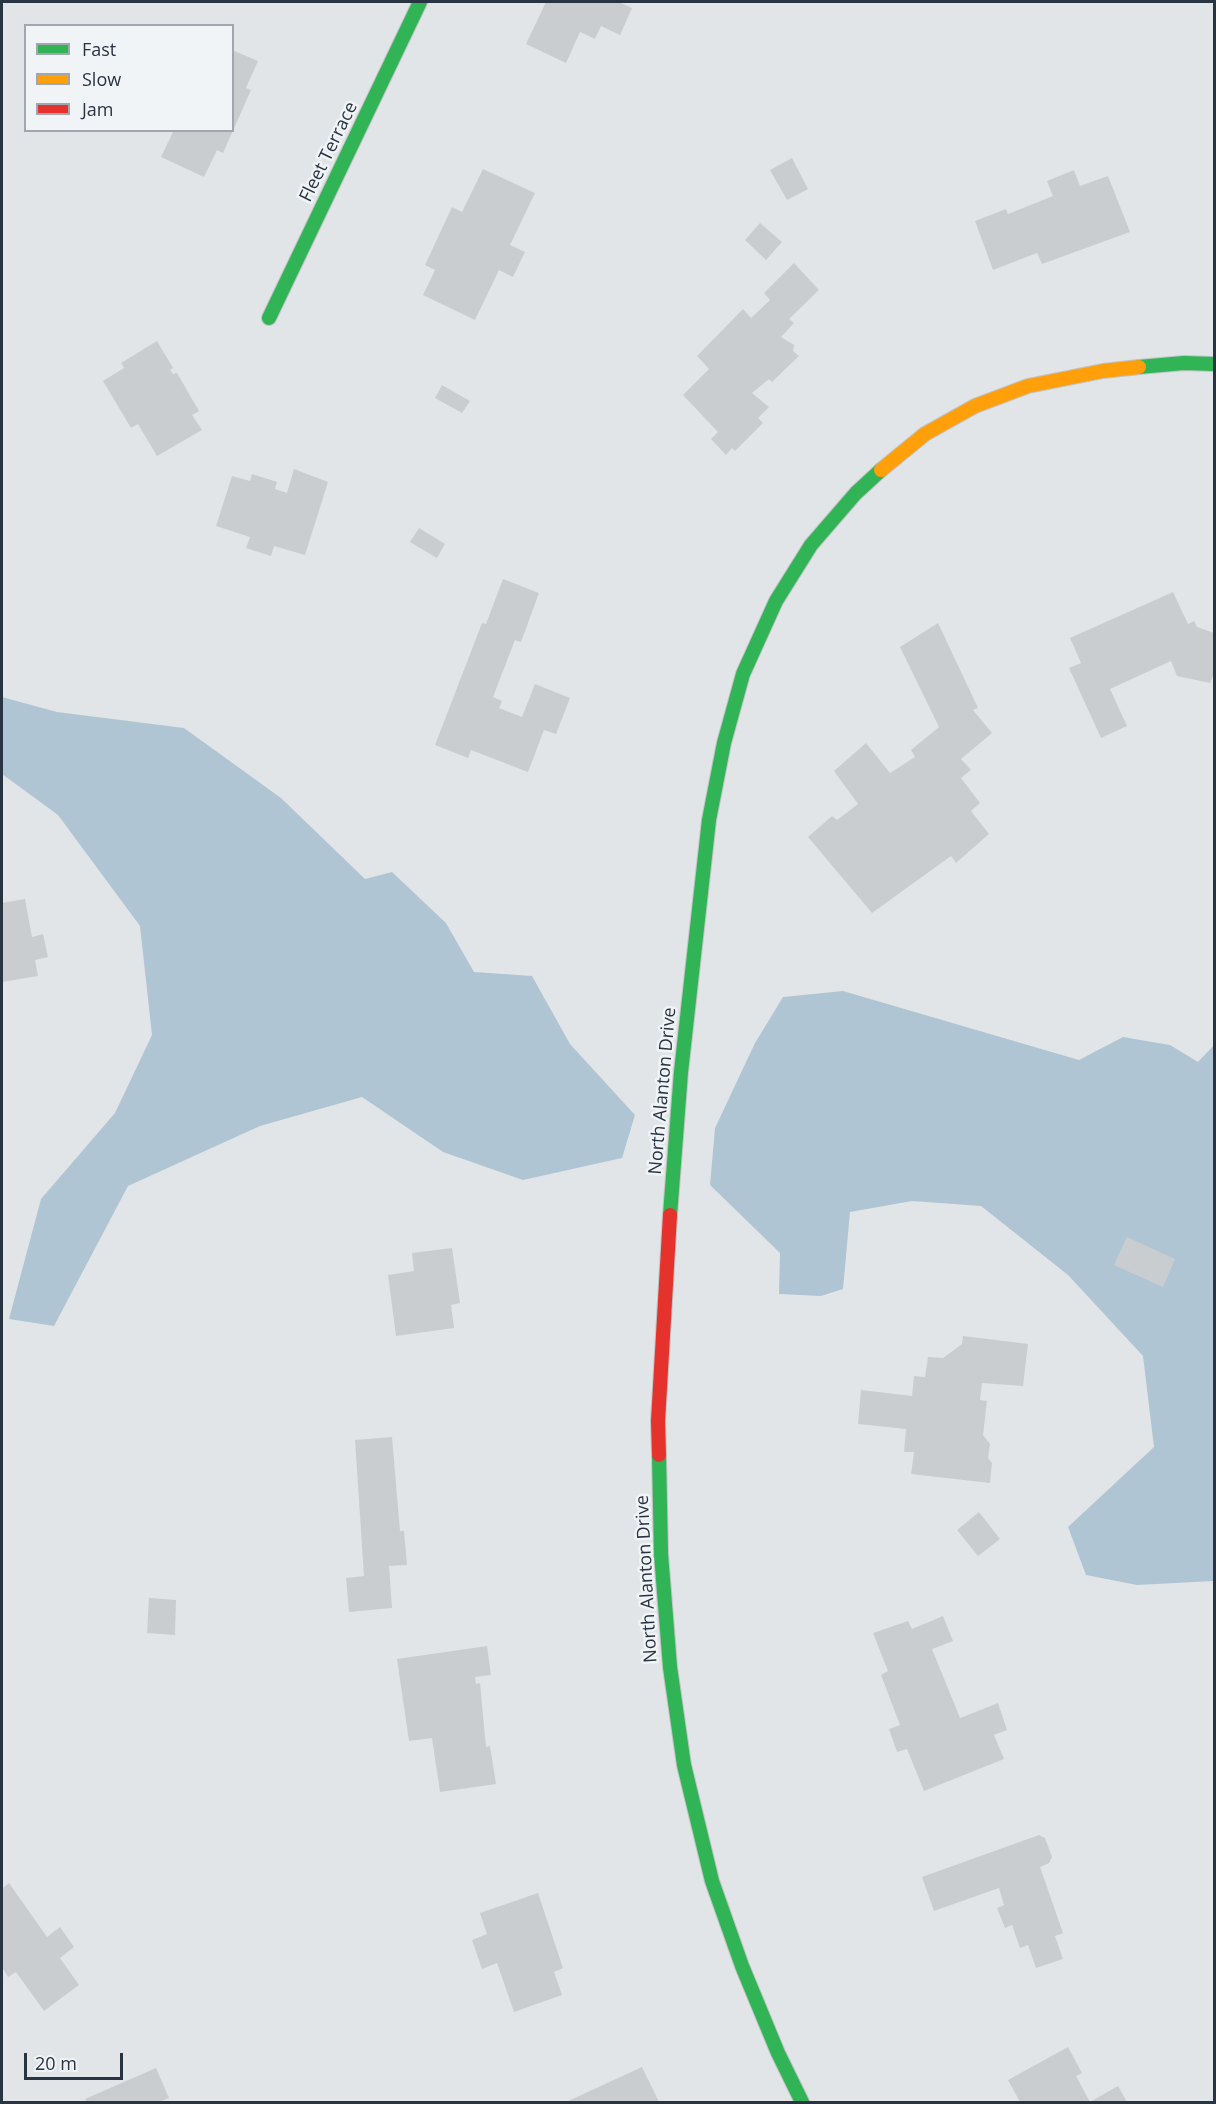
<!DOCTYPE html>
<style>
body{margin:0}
#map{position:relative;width:1216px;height:2104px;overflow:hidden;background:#e2e5e7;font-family:"Open Sans",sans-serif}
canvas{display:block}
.frame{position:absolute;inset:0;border:3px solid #283441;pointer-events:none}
.legend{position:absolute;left:24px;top:24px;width:210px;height:108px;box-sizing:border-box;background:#f0f4f7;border:2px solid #a0a7ae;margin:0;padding:8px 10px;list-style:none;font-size:18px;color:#283441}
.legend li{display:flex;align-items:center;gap:12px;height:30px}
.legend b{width:30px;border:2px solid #a0a7ae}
.scale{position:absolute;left:24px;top:2053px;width:99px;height:27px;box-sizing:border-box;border:3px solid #283441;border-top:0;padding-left:8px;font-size:18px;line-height:21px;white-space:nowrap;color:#283441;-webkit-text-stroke:4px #f0f4f7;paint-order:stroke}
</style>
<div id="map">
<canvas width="1216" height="2104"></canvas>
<div class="frame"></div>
<ul class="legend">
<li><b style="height:8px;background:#30b455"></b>Fast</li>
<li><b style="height:8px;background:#ff9f0a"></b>Slow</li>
<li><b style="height:8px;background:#e5322d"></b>Jam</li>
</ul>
<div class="scale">20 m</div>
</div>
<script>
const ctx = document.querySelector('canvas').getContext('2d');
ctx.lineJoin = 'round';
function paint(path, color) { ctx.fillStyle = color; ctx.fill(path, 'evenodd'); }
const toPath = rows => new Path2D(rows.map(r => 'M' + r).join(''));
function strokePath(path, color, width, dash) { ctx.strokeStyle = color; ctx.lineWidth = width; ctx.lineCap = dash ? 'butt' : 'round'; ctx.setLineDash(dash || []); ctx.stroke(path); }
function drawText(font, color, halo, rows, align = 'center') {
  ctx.font = font + ' "Open Sans",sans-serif'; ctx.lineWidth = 5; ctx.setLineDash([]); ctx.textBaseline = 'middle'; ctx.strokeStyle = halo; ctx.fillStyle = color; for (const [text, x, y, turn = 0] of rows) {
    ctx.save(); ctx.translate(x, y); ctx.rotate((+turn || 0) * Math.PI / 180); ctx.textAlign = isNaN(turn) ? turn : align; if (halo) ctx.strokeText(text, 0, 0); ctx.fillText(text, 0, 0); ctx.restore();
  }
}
const water = toPath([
 [2,697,57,712,184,728,281,798,365,879,392,872,446,923,474,972,532,976,570,1044,635,1115,622,1158,523,1180,443,1152,362,1097,260,1126,128,1186,54,1326,9,1319,41,1199,115,1113,152,1035,140,926,58,815,2,774],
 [843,991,1079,1060,1123,1037,1170,1045,1198,1062,1214,1045,1214,1581,1137,1585,1086,1575,1068,1527,1154,1447,1143,1356,1068,1275,981,1206,912,1201,850,1212,843,1289,821,1296,779,1294,780,1253,710,1185,715,1128,755,1043,783,997]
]);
const building = toPath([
 [546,2,619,2,632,8,620,35,601,26,595,39,580,32,566,63,526,44],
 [232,50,258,61,246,88,251,90,223,153,217,150,204,177,161,157,174,130,232,130],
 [792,158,808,189,787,200,770,170],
 [483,169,535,193,510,245,525,252,513,277,499,270,475,320,423,295,435,270,425,265,452,207,462,212],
 [1074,170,1080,186,1108,176,1130,232,1042,264,1037,253,993,270,975,221,1006,209,1008,214,1053,196,1047,181],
 [760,223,782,242,766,260,745,240],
 [794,263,819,290,789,319,794,323,781,337,794,345,793,351,799,356,772,382,769,379,752,393,769,407,758,418,763,423,735,451,732,448,726,455,711,439,718,432,683,395,709,369,697,356,743,309,751,318,770,300,764,293],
 [157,341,173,368,170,370,173,374,177,373,199,411,192,415,202,430,157,456,138,424,131,428,103,381,124,368,121,363],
 [442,385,470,401,462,413,435,398],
 [294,469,328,482,305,555,274,546,271,556,246,548,250,537,216,526,232,476,250,481,252,474,277,482,275,489,287,493],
 [419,528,445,544,437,558,410,542],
 [503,579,539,593,521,642,515,640,493,697,502,701,499,708,522,717,535,684,570,698,556,734,544,730,528,772,471,750,468,758,435,745,482,623,486,624],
 [1173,592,1188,624,1194,621,1197,627,1214,633,1214,674,1210,683,1177,676,1171,661,1110,689,1127,726,1101,738,1069,668,1081,663,1070,638],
 [938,623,978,708,973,710,992,733,961,759,971,770,961,778,980,803,971,811,989,834,956,863,951,856,872,913,808,837,832,816,837,820,858,804,834,771,866,743,890,773,915,757,911,750,939,727,900,647],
 [25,899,32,937,43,934,48,957,35,960,38,976,2,982,2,903],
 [1127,1237,1175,1259,1163,1287,1114,1265],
 [452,1248,460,1303,451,1305,454,1328,396,1336,388,1275,414,1271,412,1253],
 [963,1336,1028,1344,1023,1386,982,1383,980,1400,987,1401,983,1435,990,1444,988,1458,992,1463,990,1483,911,1474,914,1452,904,1452,906,1429,858,1424,861,1390,912,1396,914,1376,925,1377,928,1357,943,1358,962,1344],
 [392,1437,400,1531,404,1531,407,1565,389,1566,392,1608,349,1612,346,1578,364,1576,355,1440],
 [979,1512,1000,1539,978,1556,957,1530],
 [149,1598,176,1600,175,1635,147,1633],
 [943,1616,953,1641,932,1649,960,1718,998,1703,1007,1730,994,1735,1004,1759,924,1791,907,1749,897,1752,889,1729,900,1725,881,1675,888,1671,873,1633,908,1621,912,1629],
 [487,1646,491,1675,475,1677,476,1684,480,1683,486,1747,490,1746,496,1784,440,1792,432,1738,409,1741,397,1659],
 [1039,1835,1045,1838,1052,1857,1049,1863,1040,1867,1063,1933,1055,1936,1063,1959,1036,1968,1028,1945,1020,1948,1012,1925,1005,1928,997,1908,1004,1905,999,1888,934,1911,922,1877],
 [9,1883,47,1937,60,1927,74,1947,60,1958,79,1985,44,2011,16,1972,8,1977,2,1967,2,1889],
 [538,1893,563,1968,554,1972,562,1995,514,2012,497,1963,482,1969,472,1940,487,1934,480,1913],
 [1068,2047,1082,2073,1076,2076,1090,2102,1118,2086,1127,2102,1020,2102,1008,2080],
 [642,2067,659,2102,566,2102],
 [156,2068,169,2098,159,2102,87,2102,85,2099]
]);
const fast = toPath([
 [269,318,420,2],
 [1139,367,1184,363,1214,364],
 [670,1215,681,1072,709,820,724,743,743,674,776,601,811,545,856,493,881,470],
 [659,1455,661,1554,670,1667,684,1765,712,1881,742,1966,778,2053,802,2102]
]);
const slow = toPath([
 [881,470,925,434,975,406,1028,386,1103,371,1139,367]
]);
const jam = toPath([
 [659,1455,658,1421,670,1215]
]);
const streetNames = [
 ["Fleet Terrace",329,152,-64],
 ["North Alanton Drive",663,1091,-85],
 ["North Alanton Drive",647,1579,-93]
];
paint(water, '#b0c5d3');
paint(building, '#cacdcf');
strokePath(fast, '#c0c3c5', 16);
strokePath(slow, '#c0c3c5', 16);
strokePath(jam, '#c0c3c5', 16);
strokePath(fast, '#30b455', 14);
strokePath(slow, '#ff9f0a', 14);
strokePath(jam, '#e5322d', 14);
drawText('18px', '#283441', '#f0f4f7', streetNames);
</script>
